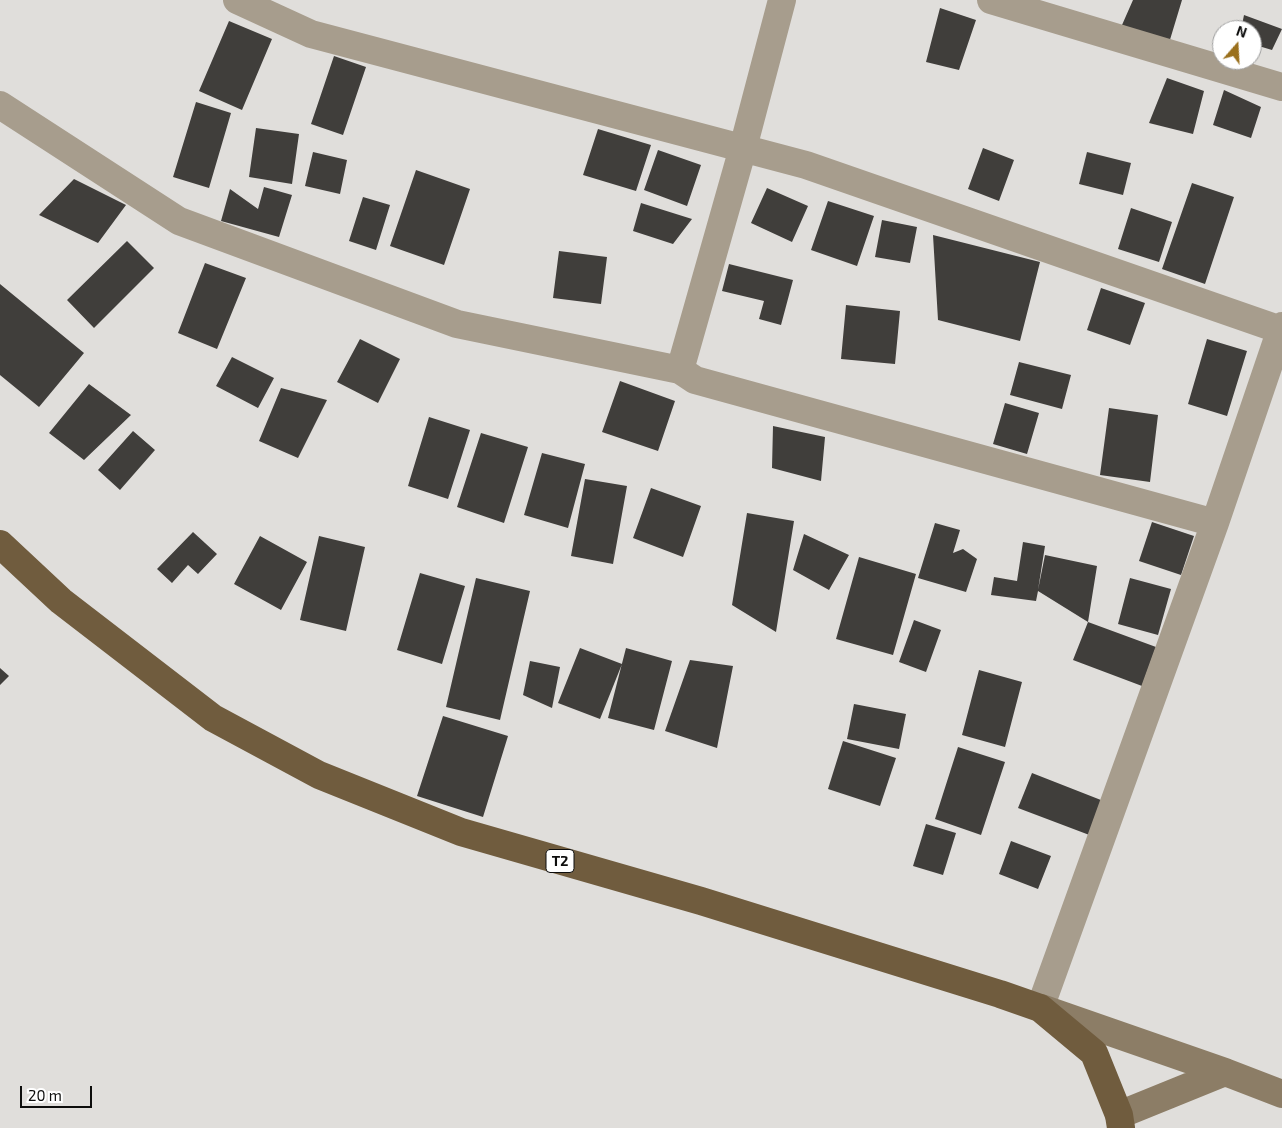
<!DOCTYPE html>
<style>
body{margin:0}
#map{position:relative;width:1282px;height:1128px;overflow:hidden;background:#e0dedb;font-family:"Exo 2",sans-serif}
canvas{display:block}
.north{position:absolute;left:1212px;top:20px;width:50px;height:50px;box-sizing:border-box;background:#fff;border:1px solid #9e9e9e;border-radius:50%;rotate:19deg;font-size:14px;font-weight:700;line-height:20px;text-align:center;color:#0d0d0c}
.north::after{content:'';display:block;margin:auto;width:18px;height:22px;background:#9a701d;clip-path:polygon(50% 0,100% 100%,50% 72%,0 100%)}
.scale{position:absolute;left:20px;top:1086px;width:72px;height:22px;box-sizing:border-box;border:2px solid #0d0d0c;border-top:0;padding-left:6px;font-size:15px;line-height:18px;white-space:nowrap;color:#0d0d0c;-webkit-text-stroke:4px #fff;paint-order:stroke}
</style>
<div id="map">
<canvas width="1282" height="1128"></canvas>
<div class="north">N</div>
<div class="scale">20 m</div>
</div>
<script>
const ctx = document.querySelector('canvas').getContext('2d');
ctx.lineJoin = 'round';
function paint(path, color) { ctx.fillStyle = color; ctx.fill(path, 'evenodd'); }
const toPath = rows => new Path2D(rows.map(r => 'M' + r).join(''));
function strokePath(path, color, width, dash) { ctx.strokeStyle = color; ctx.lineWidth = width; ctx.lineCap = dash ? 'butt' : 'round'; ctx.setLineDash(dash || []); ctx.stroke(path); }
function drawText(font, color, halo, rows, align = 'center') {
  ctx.font = font + ' "Exo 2",sans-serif'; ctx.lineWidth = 5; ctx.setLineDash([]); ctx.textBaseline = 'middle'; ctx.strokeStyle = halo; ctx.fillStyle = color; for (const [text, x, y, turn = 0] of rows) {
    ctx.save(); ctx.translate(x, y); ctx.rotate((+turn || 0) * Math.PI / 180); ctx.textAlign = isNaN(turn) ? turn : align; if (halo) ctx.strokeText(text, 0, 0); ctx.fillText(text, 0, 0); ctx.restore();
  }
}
const building = toPath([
 [1133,0,1182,0,1169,43,1122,25],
 [940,8,976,20,959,70,926,62],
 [1244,15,1282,29,1272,50,1252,44,1252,30,1241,30],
 [229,21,272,39,242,110,199,91],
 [334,56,366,67,343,135,311,124],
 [1167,78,1204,91,1193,134,1149,123],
 [1224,90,1261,107,1251,138,1213,125],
 [196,102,231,113,209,188,173,177],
 [256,128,299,134,292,184,249,177],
 [598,129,651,145,636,191,583,175],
 [983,148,1014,160,999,201,968,189],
 [658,150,701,165,687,206,644,190],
 [313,152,347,160,340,194,305,186],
 [1087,152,1131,163,1123,195,1079,184],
 [416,170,470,189,444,265,390,246],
 [74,179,126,205,98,243,39,215],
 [1192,183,1234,197,1205,284,1162,269],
 [264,187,292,195,279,237,221,221,230,189,258,209],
 [767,188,808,206,792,242,751,223],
 [363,197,390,205,376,250,349,241],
 [828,201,874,216,857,266,811,250],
 [641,203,692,219,673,244,633,231],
 [1131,208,1172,222,1159,262,1118,249],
 [882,220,917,227,910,263,875,257],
 [933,235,1040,262,1020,341,938,320],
 [127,241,154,268,94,328,67,300],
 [559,251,607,257,601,304,553,298],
 [205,263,246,278,217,349,178,333],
 [729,264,793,280,781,325,759,319,764,301,722,291],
 [0,284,84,353,39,407,0,375],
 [1101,288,1145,303,1130,345,1087,330],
 [846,305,900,311,895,364,841,359],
 [360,339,400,359,378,403,337,382],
 [1207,339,1247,351,1227,416,1188,404],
 [232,357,274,378,258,408,216,386],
 [1019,362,1071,375,1062,409,1010,395],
 [620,381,675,401,658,451,602,432],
 [89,384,131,415,84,460,49,433],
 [281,388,327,400,298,458,259,441],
 [1005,403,1039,413,1027,454,993,444],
 [1109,408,1158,415,1150,482,1100,475],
 [429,417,470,430,448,499,408,486],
 [773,426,825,437,821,481,772,468],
 [133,431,155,450,120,490,98,470],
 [481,433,528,447,504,523,457,507],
 [542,453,585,464,568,528,524,515],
 [585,479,627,486,613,564,571,556],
 [651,488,701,506,683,557,633,538],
 [747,513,794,521,776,632,732,605],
 [1152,522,1194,536,1181,575,1139,561],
 [935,523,960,530,953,553,963,549,977,559,966,592,918,578],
 [193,532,217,554,198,574,188,565,172,583,157,569],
 [804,534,849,555,829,590,793,570],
 [260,536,307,562,281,610,234,584],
 [319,536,365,547,346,631,300,620],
 [1023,542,1045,546,1038,590,1045,555,1097,566,1088,622,1038,591,1036,601,991,595,994,577,1017,581],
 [859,557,916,574,893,655,836,639],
 [420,573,465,586,442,664,397,650],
 [476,578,530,591,500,720,446,707],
 [1130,578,1171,589,1158,635,1118,624],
 [914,620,941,630,926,672,899,662],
 [1088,622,1156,647,1142,686,1073,660],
 [580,648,622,664,600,719,558,703],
 [626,648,672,661,654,730,608,718],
 [690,660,733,666,717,748,665,731],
 [530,661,560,667,552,708,523,695],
 [0,668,9,676,0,685],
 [979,670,1022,682,1005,747,962,735],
 [854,704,906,714,899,749,847,739],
 [443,716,508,736,483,817,417,796],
 [843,741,896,758,880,806,828,789],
 [958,747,1005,762,981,835,935,819],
 [1032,773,1106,802,1092,836,1018,808],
 [926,824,956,833,943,875,913,866],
 [1011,841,1051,856,1038,889,999,874]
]);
const minor = toPath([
 [237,0,311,34,806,165,1281,330],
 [991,0,1282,87],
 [0,105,179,221,457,324,680,370,695,380,1215,523],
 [680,370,743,148,782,0],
 [1040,1008,1215,523,1282,326]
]);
const secondary = toPath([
 [1041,1008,1225,1072,1282,1094],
 [1119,1115,1225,1072]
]);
const trunk = toPath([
 [0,544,61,601,213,718,319,775,461,832,701,901,1000,994,1040,1008,1094,1053,1119,1115,1121,1128]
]);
const shields = [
 [560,861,28]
];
const shieldNames = [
 ["T2",560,861]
];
paint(building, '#403e3b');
strokePath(minor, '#a79d8d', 28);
strokePath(secondary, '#8c7d66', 28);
strokePath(trunk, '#705c3e', 28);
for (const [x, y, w] of shields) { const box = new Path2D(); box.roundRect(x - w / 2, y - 11.5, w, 23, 4); ctx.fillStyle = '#fff'; ctx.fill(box); strokePath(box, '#0d0d0c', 1); }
drawText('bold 14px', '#0d0d0c', null, shieldNames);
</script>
